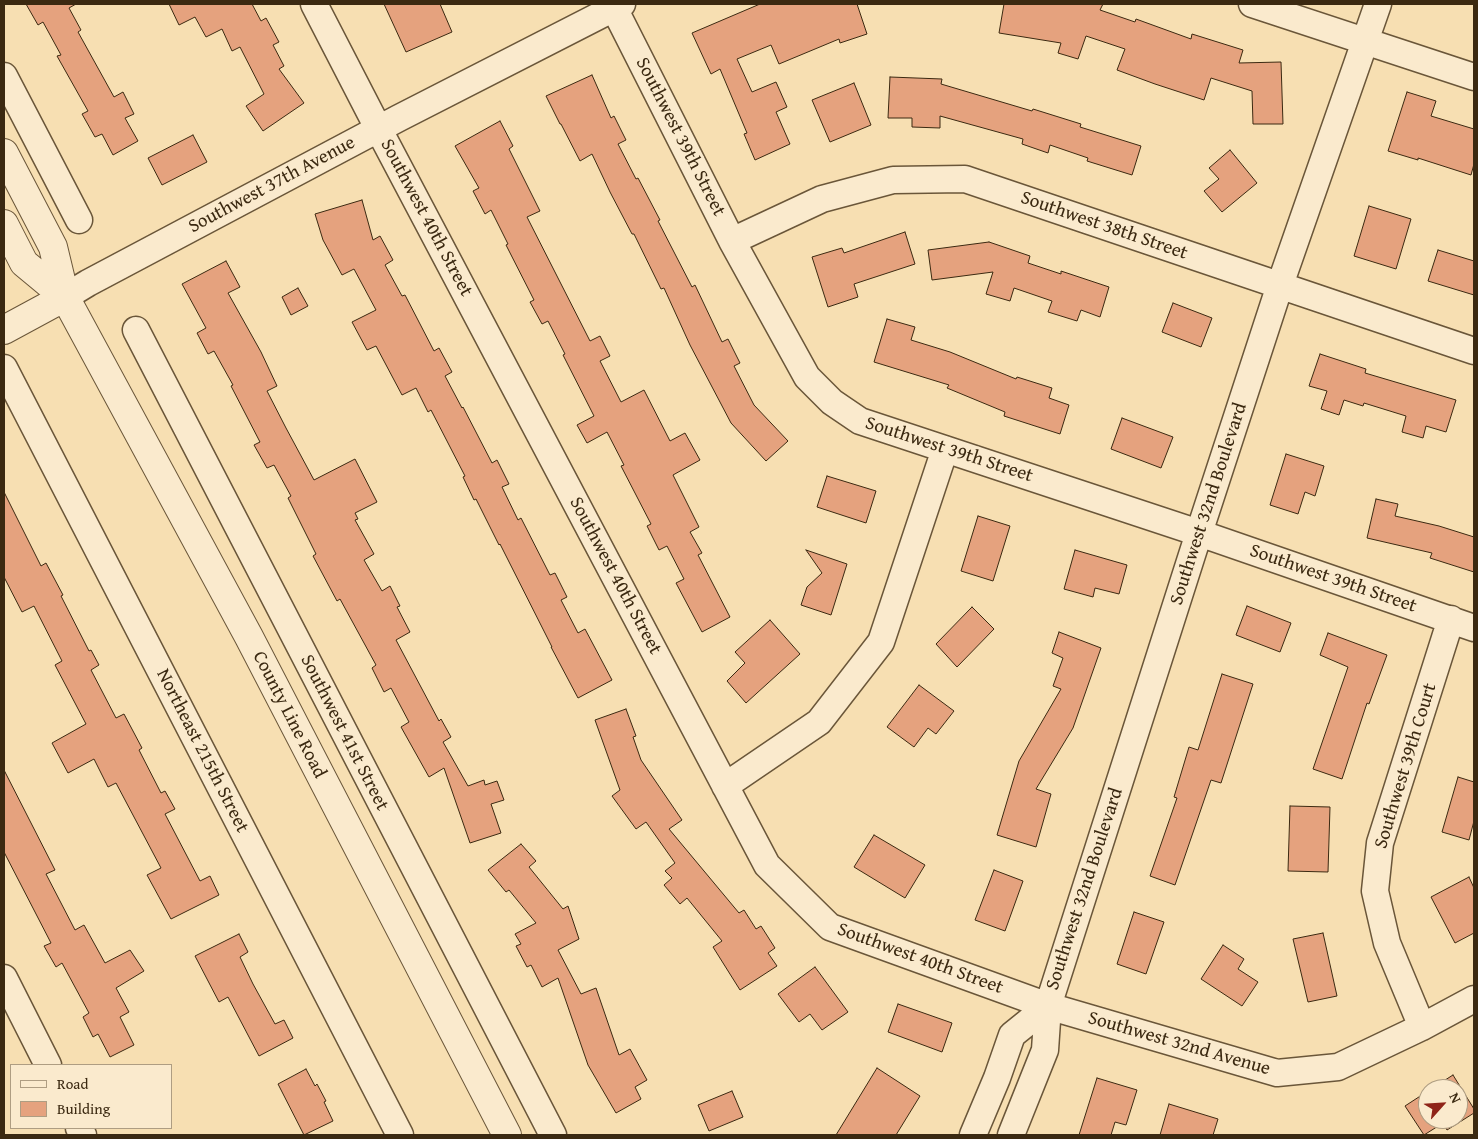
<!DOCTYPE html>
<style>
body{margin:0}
#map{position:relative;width:1478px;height:1139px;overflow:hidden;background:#f7dfb2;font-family:"Gentium Book Plus",serif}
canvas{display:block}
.frame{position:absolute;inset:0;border:5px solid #3b2911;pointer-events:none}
.legend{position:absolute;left:10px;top:1064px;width:162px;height:65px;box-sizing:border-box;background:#faeacd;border:1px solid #ae9d82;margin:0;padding:6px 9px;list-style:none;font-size:15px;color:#3b2911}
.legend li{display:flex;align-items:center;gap:10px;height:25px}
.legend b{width:25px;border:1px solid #ae9d82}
.north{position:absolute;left:1418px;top:1079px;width:50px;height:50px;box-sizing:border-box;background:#faeacd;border:1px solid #ae9d82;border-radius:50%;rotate:64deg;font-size:14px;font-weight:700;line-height:20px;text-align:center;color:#3b2911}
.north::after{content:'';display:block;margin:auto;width:18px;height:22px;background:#8f2418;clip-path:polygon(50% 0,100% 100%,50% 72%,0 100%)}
</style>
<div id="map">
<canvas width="1478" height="1139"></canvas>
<div class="frame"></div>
<ul class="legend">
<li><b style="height:6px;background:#faeacd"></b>Road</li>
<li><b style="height:14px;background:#e5a27e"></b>Building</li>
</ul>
<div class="north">N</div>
</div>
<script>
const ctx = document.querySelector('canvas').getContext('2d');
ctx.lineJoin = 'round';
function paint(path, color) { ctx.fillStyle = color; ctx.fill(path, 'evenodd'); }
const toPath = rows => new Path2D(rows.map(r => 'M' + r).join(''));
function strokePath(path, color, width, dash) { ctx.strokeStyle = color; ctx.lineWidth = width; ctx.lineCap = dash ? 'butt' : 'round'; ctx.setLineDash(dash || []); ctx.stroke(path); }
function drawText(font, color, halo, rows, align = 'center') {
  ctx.font = font + ' "Gentium Book Plus",serif'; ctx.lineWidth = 5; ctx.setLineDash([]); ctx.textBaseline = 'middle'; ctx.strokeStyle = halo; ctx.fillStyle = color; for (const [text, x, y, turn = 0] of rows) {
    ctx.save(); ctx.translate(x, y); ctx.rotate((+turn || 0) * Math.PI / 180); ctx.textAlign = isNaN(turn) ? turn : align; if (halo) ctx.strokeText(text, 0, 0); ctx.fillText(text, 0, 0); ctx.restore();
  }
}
const building = toPath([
 [26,4,76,4,69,8,81,30,78,32,114,97,123,92,134,114,125,118,138,141,113,155,102,134,95,137,82,114,88,111,57,56,61,55,43,22,38,25,26,4],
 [169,4,252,4,261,21,266,18,279,42,273,45,284,66,279,69,304,103,263,131,246,106,264,94,240,47,232,51,222,29,206,37,195,17,179,25,169,4],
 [384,4,440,4,452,32,406,52,384,4],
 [760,4,857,4,867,34,840,43,839,39,779,64,771,45,737,59,752,92,776,82,787,107,776,112,790,144,755,160,744,134,747,133,720,69,711,74,692,33,760,4],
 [1004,4,1103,4,1100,10,1135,22,1136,19,1191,39,1192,34,1243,50,1239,63,1281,62,1283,124,1253,124,1252,91,1211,78,1204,100,1155,84,1117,70,1125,49,1086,36,1078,59,1058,53,1061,43,999,33,1004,4],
 [592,75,611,118,614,116,626,140,618,144,636,179,638,178,660,220,658,221,692,287,695,285,722,342,728,339,740,363,734,366,754,405,788,441,766,461,731,423,690,345,664,288,661,289,634,234,632,234,610,192,592,154,580,161,561,124,560,124,546,96,592,75],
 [890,77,942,79,941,84,1032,111,1033,109,1081,124,1080,127,1141,146,1132,175,1087,161,1088,158,1050,145,1048,153,1022,144,1023,139,940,116,940,128,912,127,912,118,888,118,890,77],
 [854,83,871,125,830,142,812,100,854,83],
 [1407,92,1436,101,1431,116,1474,129,1474,164,1471,175,1418,158,1418,160,1388,151,1407,92],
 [500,121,513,146,509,149,540,211,527,217,590,341,600,336,610,356,600,361,621,402,644,390,670,441,685,433,700,460,673,475,699,527,690,532,702,553,698,555,730,617,702,632,676,583,684,579,667,546,659,550,647,526,651,524,621,466,624,465,607,432,587,443,577,425,594,416,563,355,565,354,548,321,542,324,530,302,534,300,506,245,508,244,491,210,485,214,473,191,479,188,455,146,500,121],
 [193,135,207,162,162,185,148,158,193,135],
 [1230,150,1257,183,1222,212,1204,191,1219,179,1209,168,1230,150],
 [362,200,373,240,380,236,393,260,385,265,402,296,405,295,434,351,439,348,452,372,445,376,462,408,463,407,492,463,497,460,509,484,502,487,518,520,521,518,550,575,555,573,567,597,561,600,578,633,585,629,612,680,578,698,551,647,552,647,500,544,499,545,476,499,474,500,463,477,465,476,431,410,428,412,416,388,402,395,376,346,367,350,352,322,376,310,354,269,342,275,323,240,315,214,362,200],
 [1369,206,1411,219,1396,269,1354,256,1369,206],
 [905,232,915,264,854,284,858,297,828,307,812,257,842,248,844,253,905,232],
 [989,242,1030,256,1028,263,1061,274,1061,271,1109,287,1100,317,1081,310,1077,321,1048,312,1052,301,1014,288,1010,301,986,294,993,272,932,280,928,250,989,242],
 [1438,250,1474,261,1474,295,1428,281,1438,250],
 [226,261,240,287,228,293,261,352,277,386,267,391,286,428,314,480,355,459,377,502,355,513,358,519,355,520,374,554,364,560,382,591,390,586,400,606,397,607,410,632,396,640,439,721,441,719,451,737,443,742,468,786,484,780,485,785,497,781,504,800,491,804,501,833,470,843,444,768,429,777,401,727,409,722,391,688,384,692,372,668,376,665,340,599,337,601,313,556,316,554,288,498,291,496,274,465,267,468,254,445,260,442,231,386,233,385,214,351,208,354,197,333,206,328,182,284,226,261],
 [298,288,308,306,291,315,282,297,298,288],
 [1173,303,1212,318,1201,347,1162,332,1173,303],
 [887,319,915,327,911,340,950,352,1016,379,1017,377,1052,388,1049,398,1069,405,1060,434,1004,416,1005,412,947,388,949,385,874,362,887,319],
 [1320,354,1366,369,1365,373,1456,400,1446,432,1426,426,1423,438,1402,432,1406,416,1364,403,1363,406,1344,400,1339,415,1321,409,1327,391,1309,386,1320,354],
 [1122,418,1173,437,1161,468,1111,449,1122,418],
 [1286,454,1324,466,1315,496,1305,492,1298,514,1270,505,1286,454],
 [827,476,876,491,866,523,817,507,827,476],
 [4,492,41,566,46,563,63,595,61,596,89,651,91,650,99,665,91,670,116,718,124,714,142,748,139,750,161,793,165,791,175,809,165,814,200,881,210,876,219,895,171,919,147,875,161,868,116,783,108,787,94,759,68,773,52,743,86,724,55,665,62,661,34,606,22,612,4,577,4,492],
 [1376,499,1398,504,1395,516,1439,526,1474,537,1474,572,1430,558,1432,553,1367,538,1376,499],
 [978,516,1010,526,993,581,961,571,978,516],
 [806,550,847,564,831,615,801,605,807,587,822,573,806,550],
 [1075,550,1127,565,1119,594,1095,588,1093,597,1064,589,1075,550],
 [1247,606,1291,623,1280,652,1236,635,1247,606],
 [972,607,994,629,957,667,936,644,972,607],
 [770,620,800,654,746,703,727,681,745,663,735,652,770,620],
 [1059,632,1101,648,1073,728,1036,789,1051,794,1036,847,997,835,1019,761,1061,689,1053,686,1063,658,1052,653,1059,632],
 [1328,633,1387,655,1369,704,1367,703,1342,779,1313,769,1348,667,1320,655,1328,633],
 [1222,674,1253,684,1221,783,1211,780,1175,885,1150,876,1177,798,1174,797,1189,747,1198,750,1222,674],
 [919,685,954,711,936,734,928,728,914,747,887,727,919,685],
 [626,709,636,736,633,737,641,760,682,820,669,829,739,913,744,910,756,929,761,926,775,948,768,953,777,966,740,990,713,947,722,941,687,898,680,904,664,885,672,878,665,871,675,863,646,822,636,829,612,796,620,790,595,720,626,709],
 [4,770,55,870,46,874,75,930,84,925,105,963,130,950,144,971,116,988,129,1012,120,1017,134,1045,110,1057,98,1034,93,1037,83,1017,89,1013,62,963,56,967,44,946,51,943,4,852,4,770],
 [1458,777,1474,782,1474,821,1469,840,1442,832,1458,777],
 [1290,806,1330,807,1328,872,1288,871,1290,806],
 [874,835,925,865,905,898,854,867,874,835],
 [521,844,536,861,529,867,563,909,568,906,579,939,558,950,581,994,596,988,619,1055,630,1049,647,1080,635,1087,641,1099,616,1113,588,1065,558,978,542,987,531,965,527,967,516,946,521,944,515,934,536,923,509,890,506,892,488,870,521,844],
 [994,870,1023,881,1005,931,975,920,994,870],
 [1469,877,1474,888,1474,933,1455,943,1431,897,1469,877],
 [1134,912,1164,922,1146,974,1117,964,1134,912],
 [1323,933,1337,996,1308,1002,1293,939,1323,933],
 [239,934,248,952,240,957,253,984,275,1024,284,1020,293,1038,259,1056,228,997,219,1002,195,956,239,934],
 [1223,945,1244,959,1238,969,1258,982,1242,1006,1201,979,1223,945],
 [815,967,848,1012,822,1030,810,1014,799,1022,778,994,815,967],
 [898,1004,952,1023,942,1052,888,1032,898,1004],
 [877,1068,920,1096,896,1135,836,1135,877,1068],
 [306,1069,315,1086,317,1084,326,1101,324,1102,333,1121,304,1135,278,1084,306,1069],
 [1453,1075,1474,1109,1474,1113,1447,1130,1443,1123,1424,1135,1405,1106,1428,1091,1428,1119,1458,1119,1458,1089,1431,1089,1453,1075],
 [1097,1078,1137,1090,1126,1125,1115,1122,1111,1135,1079,1135,1097,1078],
 [732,1091,743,1117,709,1131,698,1105,732,1091],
 [1169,1104,1218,1119,1213,1135,1160,1135,1169,1104]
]);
const minor = toPath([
 [314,4,378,128,767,865,830,927,1048,1006,1277,1073,1338,1067,1422,1027,1474,999],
 [612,4,732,241,807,377,832,402,860,421,1199,533,1474,628],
 [1252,4,1474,77],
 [4,76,79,220],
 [732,241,822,199,893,180,965,179,1474,351],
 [65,297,88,283,399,118,622,4],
 [136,330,553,1135],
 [4,368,400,1135],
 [725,786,819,722,881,642,945,449],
 [4,978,48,1065],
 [1422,1027,1387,943,1375,891,1380,843,1451,619],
 [79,1128,83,1135],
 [973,1135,997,1078,1012,1035,1048,1006],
 [1011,1135,1045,1050,1048,1006,1199,533,1280,285,1378,4]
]);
const tertiary = toPath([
 [4,153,53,247,65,297,249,637,507,1135],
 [4,224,24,263,65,297],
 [4,330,65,297]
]);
const streetNames = [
 ["Southwest 39th Street",680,137,63],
 ["Southwest 37th Avenue",272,185,-28],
 ["Southwest 40th Street",426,218,62],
 ["Southwest 38th Street",1104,226,19],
 ["Southwest 39th Street",949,450,18],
 ["Southwest 32nd Boulevard",1209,504,-72],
 ["Southwest 40th Street",615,576,62],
 ["Southwest 39th Street",1333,579,19],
 ["County Line Road",289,715,63],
 ["Southwest 41st Street",344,733,63],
 ["Northeast 215th Street",202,751,63],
 ["Southwest 39th Court",1406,766,-73],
 ["Southwest 32nd Boulevard",1085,889,-72],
 ["Southwest 40th Street",920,959,20],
 ["Southwest 32nd Avenue",1179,1044,16]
];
paint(building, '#e5a27e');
strokePath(building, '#3b2911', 1);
strokePath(minor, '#6a5639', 29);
strokePath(tertiary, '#6a5639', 30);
strokePath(minor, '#faeacd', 26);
strokePath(tertiary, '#faeacd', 28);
drawText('19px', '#3b2911', '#faeacd', streetNames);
</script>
